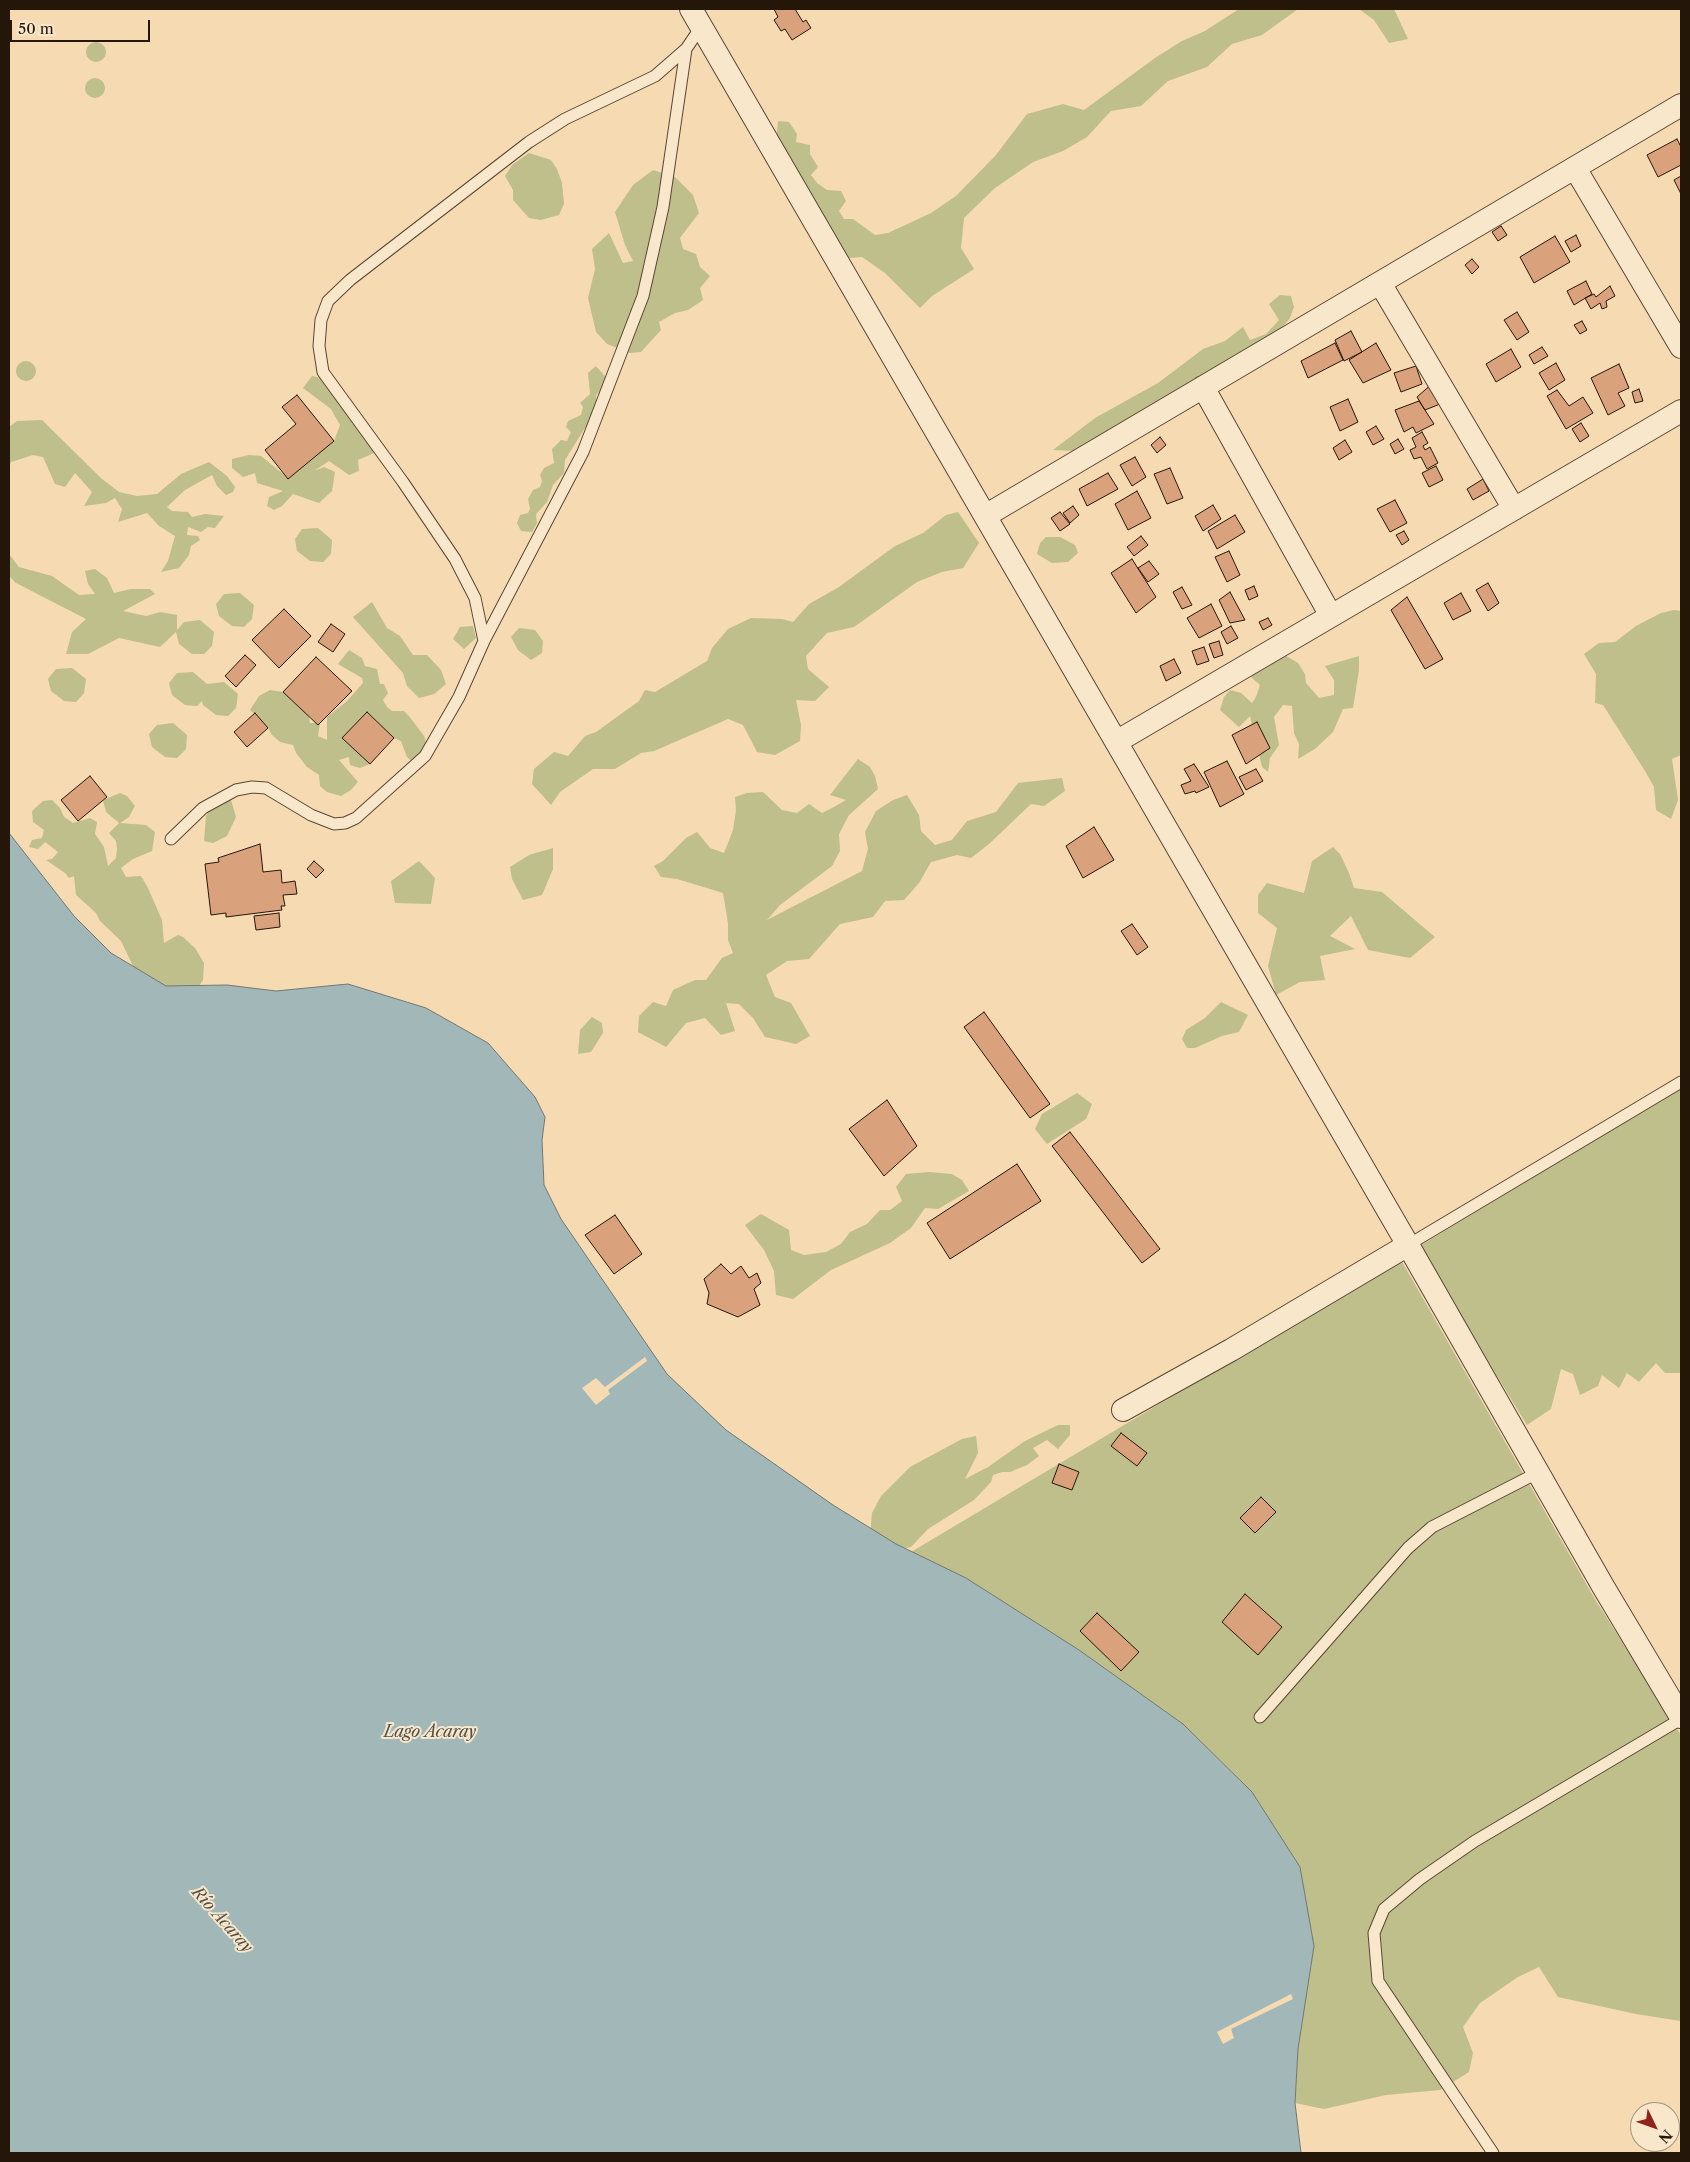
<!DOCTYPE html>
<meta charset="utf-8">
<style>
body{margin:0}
#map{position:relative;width:1690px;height:2162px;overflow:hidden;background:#f6dab1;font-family:"Libre Caslon Text",serif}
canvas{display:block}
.frame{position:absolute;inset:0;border:10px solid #25160a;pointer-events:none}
.north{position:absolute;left:1630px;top:2102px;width:50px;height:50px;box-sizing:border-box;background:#f9e7cc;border:1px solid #a4937e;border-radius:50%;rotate:132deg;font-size:14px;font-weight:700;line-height:20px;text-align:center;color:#25160a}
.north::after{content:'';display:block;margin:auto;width:18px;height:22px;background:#8f2418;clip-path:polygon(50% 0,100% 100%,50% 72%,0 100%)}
.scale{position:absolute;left:10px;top:20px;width:140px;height:22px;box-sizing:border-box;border:2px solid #25160a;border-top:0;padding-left:6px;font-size:15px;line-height:18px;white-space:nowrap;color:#25160a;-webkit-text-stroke:4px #f9e7cc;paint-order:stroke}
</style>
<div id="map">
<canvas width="1690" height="2162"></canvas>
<div class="frame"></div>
<div class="north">N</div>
<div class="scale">50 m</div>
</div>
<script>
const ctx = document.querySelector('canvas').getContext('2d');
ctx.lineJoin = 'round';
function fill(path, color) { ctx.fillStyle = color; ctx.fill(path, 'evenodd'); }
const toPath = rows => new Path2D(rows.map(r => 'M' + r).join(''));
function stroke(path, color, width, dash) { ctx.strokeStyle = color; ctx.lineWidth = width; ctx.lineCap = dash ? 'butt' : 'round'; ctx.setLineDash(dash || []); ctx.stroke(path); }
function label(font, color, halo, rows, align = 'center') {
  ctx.font = font + ' "Libre Caslon Text",serif'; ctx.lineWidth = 4; ctx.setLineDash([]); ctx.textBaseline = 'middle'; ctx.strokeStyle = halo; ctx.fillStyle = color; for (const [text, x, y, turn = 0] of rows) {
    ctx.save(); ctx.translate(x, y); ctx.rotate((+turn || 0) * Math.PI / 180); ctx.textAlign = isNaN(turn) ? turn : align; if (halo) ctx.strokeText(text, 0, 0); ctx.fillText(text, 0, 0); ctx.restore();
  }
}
const green = toPath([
 [1239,9,1298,9,1262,35,1232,44,1207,67,1168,81,1141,106,1111,111,1087,137,1063,151,1033,162,995,188,964,218,961,248,974,269,932,296,920,308,885,273,862,257,849,258,833,243,799,183,790,156,776,141,778,121,789,122,797,134,796,142,810,145,810,154,818,167,811,175,817,183,827,190,841,191,846,201,839,211,844,219,853,219,875,235,888,233,931,213,956,196,996,155,1027,114,1063,104,1084,110,1155,58,1182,41,1205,31],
 [1359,9,1394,9,1408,39,1389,43,1374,20],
 '86 52a10 10 0 1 1 20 0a10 10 0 1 1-20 0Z',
 '85 88a10 10 0 1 1 20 0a10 10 0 1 1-20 0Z',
 [529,153,551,160,557,169,562,183,564,204,559,215,541,220,529,218,513,200,513,190,505,176,512,165],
 [653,170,675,177,693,195,699,213,680,238,683,249,696,254,700,267,710,276,700,288,703,300,688,310,675,313,659,322,661,330,641,352,630,353,607,344,596,332,588,298,595,269,592,249,609,233,623,263,633,261,625,245,615,212,633,185],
 [1280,295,1291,296,1294,307,1290,318,1281,329,1263,342,1248,347,1227,360,1213,373,1075,451,1053,450,1095,418,1158,383,1203,349,1225,341,1243,327,1250,340,1266,334,1279,320,1269,304],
 '16 371a10 10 0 1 1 20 0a10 10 0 1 1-20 0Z',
 [596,366,609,381,596,395,596,410,565,460,564,473,553,485,547,502,536,514,537,523,532,532,521,531,517,523,520,515,528,513,530,509,528,499,533,490,540,487,542,481,540,475,544,468,554,463,552,449,561,440,567,441,571,432,566,427,568,421,581,415,583,407,580,403,590,394,588,373],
 [312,376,322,378,377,442,374,453,358,460,359,471,349,475,329,461,314,471,324,467,335,472,332,491,319,503,293,494,282,506,274,510,267,506,269,497,283,491,257,483,255,473,243,477,232,468,232,459,249,455,261,456,288,478,334,441,340,425,331,409,303,388],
 [42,420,102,479,119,492,137,496,157,494,181,474,209,462,227,476,235,487,233,492,226,495,217,486,212,475,185,490,167,507,172,511,188,512,192,517,205,514,224,516,215,528,208,527,201,532,188,527,187,535,198,536,200,540,191,546,189,555,179,568,161,572,168,561,175,536,159,526,147,513,118,522,122,509,115,498,106,503,84,506,92,492,75,473,65,487,55,484,43,457,33,455,11,462,9,468,9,427,17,421],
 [958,512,979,543,963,568,942,572,917,582,854,627,827,633,806,656,808,669,829,687,815,701,796,700,801,725,800,741,775,755,757,752,743,725,728,719,654,751,641,753,615,769,593,769,560,792,551,805,532,784,534,769,554,752,568,756,585,736,596,732,639,701,645,690,655,692,707,661,712,648,728,629,751,618,782,619,793,622,809,604,839,587,895,546,923,533,946,515],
 [318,528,332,540,331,554,323,562,310,561,297,551,295,539,302,529],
 [1046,537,1060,537,1075,545,1078,553,1068,562,1052,563,1037,554,1040,543],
 [9,554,19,567,52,576,79,595,95,594,88,584,85,571,95,569,107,578,114,593,131,589,150,589,155,594,123,611,146,616,160,612,177,615,177,630,184,622,200,620,214,632,212,646,204,654,192,654,179,644,176,632,160,647,119,638,88,654,66,654,72,632,86,619,16,583,9,576],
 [240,593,254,605,252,619,244,627,232,626,219,616,216,604,224,594],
 [372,602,387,628,400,636,413,655,427,655,441,670,446,684,434,694,419,698,407,686,403,673,353,617],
 [1674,610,1681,611,1681,755,1672,759,1678,800,1671,819,1656,810,1654,787,1645,771,1603,705,1595,703,1596,674,1584,654,1599,643,1615,642,1636,626,1661,613],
 [473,626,476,638,464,649,453,639,460,627],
 [519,628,535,630,543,641,542,653,531,660,518,650,511,637],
 [349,650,362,658,365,666,377,669,380,684,384,684,388,693,383,700,387,707,392,711,404,711,409,716,424,736,428,749,415,764,407,757,401,741,394,738,370,764,360,768,350,765,349,757,339,760,358,782,351,790,341,796,327,792,320,786,319,775,307,767,296,753,293,745,280,742,272,735,268,728,250,710,259,696,270,690,283,692,309,717,310,723,320,723,318,736,327,740,327,717,347,701,363,683,362,678,338,664],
 [1283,654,1298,663,1305,674,1306,683,1319,698,1334,695,1334,680,1325,666,1359,656,1359,670,1353,708,1343,709,1333,732,1315,749,1298,759,1299,744,1294,733,1292,706,1283,705,1274,717,1279,745,1270,758,1268,772,1262,767,1250,716,1239,727,1220,710,1224,697,1230,690,1241,693,1252,703,1256,697,1260,685,1251,677,1250,669],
 [72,668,86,679,84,693,76,702,64,701,51,691,48,679,56,669],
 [193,672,207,684,224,682,238,694,236,708,228,716,216,715,203,705,202,701,197,706,185,705,172,695,169,683,177,673],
 [173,723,187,735,186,749,177,758,165,757,152,747,149,734,157,725],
 [858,759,870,767,875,776,878,789,849,815,839,834,840,851,832,866,780,905,767,920,862,871,868,849,865,832,876,811,893,800,907,795,919,815,921,831,935,845,952,840,967,821,996,812,1018,783,1062,778,1065,791,1044,806,1031,804,989,844,971,858,957,855,931,862,919,883,904,900,885,901,873,917,840,924,809,959,787,961,766,975,775,997,791,1003,810,1036,796,1044,765,1037,753,1018,739,1004,726,1003,735,1031,721,1035,705,1018,686,1023,666,1047,638,1032,639,1016,653,1002,666,1006,673,990,695,980,706,980,722,958,733,953,728,940,728,923,723,893,677,879,661,877,654,866,663,861,686,838,697,832,710,848,724,853,733,830,736,810,735,797,747,793,763,792,782,810,797,813,809,804,822,813,834,807,846,800,830,795],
 [120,793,127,796,135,806,129,817,120,823,146,825,155,832,152,851,133,859,121,868,126,877,141,876,148,888,162,920,164,943,178,935,183,937,195,948,204,963,203,980,192,996,146,984,133,966,121,941,100,921,96,913,76,895,74,876,69,878,65,873,46,860,52,859,58,852,45,842,38,849,29,847,32,840,42,838,44,830,33,822,32,811,43,801,52,800,60,808,64,817,73,823,90,818,97,822,95,834,104,847,108,866,116,858,117,849,116,841,109,833,119,823,106,812,103,800],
 [231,800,236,817,227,836,213,843,204,841,206,816,214,801],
 [1333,847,1340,854,1349,873,1354,888,1382,892,1435,937,1410,958,1368,950,1351,916,1330,936,1355,949,1320,956,1325,980,1300,982,1276,995,1268,966,1277,928,1258,913,1258,895,1267,883,1304,893,1312,861],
 [553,848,553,869,542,895,523,900,512,879,510,867,529,855],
 [419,861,435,878,431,904,395,903,391,881],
 [1221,1002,1248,1015,1239,1032,1222,1036,1195,1048,1187,1048,1182,1039,1186,1030,1205,1018],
 [592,1017,602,1023,603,1033,591,1052,578,1054,580,1030],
 [1681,1088,1681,1373,1665,1373,1656,1363,1639,1382,1627,1373,1619,1388,1602,1375,1598,1386,1580,1395,1573,1374,1561,1369,1551,1409,1527,1425,1418,1247],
 [1077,1093,1092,1104,1086,1119,1047,1144,1035,1129,1042,1114],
 [929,1172,952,1174,962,1180,969,1191,938,1209,925,1208,911,1228,890,1243,831,1270,793,1299,776,1295,774,1271,764,1250,745,1225,761,1214,789,1230,791,1250,804,1255,826,1252,841,1244,850,1232,867,1224,880,1210,890,1210,902,1201,896,1187,906,1174],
 [1401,1260,1596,1601,1681,1735,1681,2021,1636,2014,1558,1997,1539,1967,1518,1977,1480,2003,1463,2027,1473,2053,1469,2072,1440,2090,1386,2095,1324,2109,1295,2103,1298,2049,1314,1946,1300,1867,1252,1792,1183,1724,1079,1650,966,1578,911,1552],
 [1058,1425,1070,1425,1070,1435,1058,1449,1047,1440,1033,1448,1039,1456,1027,1465,1010,1472,1002,1472,993,1475,991,1482,974,1500,928,1529,911,1547,893,1550,870,1535,872,1513,881,1496,910,1467,962,1439,976,1436,978,1453,965,1479,988,1467,1025,1441]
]);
const water = toPath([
 [9,833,74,916,111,953,166,986,227,985,276,991,348,984,426,1008,488,1043,535,1097,545,1117,542,1140,544,1185,561,1219,667,1374,726,1430,833,1505,896,1544,966,1578,1079,1650,1183,1724,1252,1792,1300,1867,1314,1946,1298,2049,1295,2103,1301,2153,9,2153,9,833]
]);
const pier = toPath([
 [645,1357,647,1361,608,1390,610,1394,596,1405,582,1388,596,1378,605,1387],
 [1291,1994,1293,1999,1231,2029,1234,2038,1223,2044,1217,2032]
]);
const building = toPath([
 [774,9,795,9,803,22,806,20,811,28,792,40,785,29,781,31,774,20,778,17,774,9],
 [1677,139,1681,147,1681,165,1658,177,1647,155,1677,139],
 [1681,176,1681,194,1674,180,1681,176],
 [1501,226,1507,235,1498,241,1492,232,1501,226],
 [1576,235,1581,246,1571,252,1565,241,1576,235],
 [1555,236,1570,262,1534,283,1520,257,1555,236],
 [1472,259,1479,267,1472,274,1465,265,1472,259],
 [1586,281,1592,294,1574,305,1567,291,1586,281],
 [1610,286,1615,296,1606,301,1607,307,1602,309,1600,303,1591,309,1585,298,1594,294,1596,297,1610,286],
 [1517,312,1529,332,1517,340,1504,320,1517,312],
 [1582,321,1587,330,1580,334,1574,325,1582,321],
 [1351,331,1362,352,1344,361,1335,340,1351,331],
 [1335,343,1343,360,1308,378,1301,361,1335,343],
 [1376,343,1391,370,1363,383,1349,360,1376,343],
 [1542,347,1548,356,1534,364,1529,355,1542,347],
 [1511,349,1521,367,1496,382,1486,364,1511,349],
 [1556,363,1565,380,1549,390,1539,373,1556,363],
 [1619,364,1629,388,1618,393,1625,406,1608,415,1591,378,1619,364],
 [1416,366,1422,384,1401,392,1394,373,1416,366],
 [1434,382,1445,402,1425,410,1417,397,1434,382],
 [1639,389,1643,401,1635,403,1632,392,1639,389],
 [1557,390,1569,406,1583,397,1593,413,1566,429,1547,396,1557,390],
 [297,395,334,441,288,479,265,450,296,424,282,407,297,395],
 [1348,399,1358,422,1340,431,1330,407,1348,399],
 [1419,401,1434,424,1416,433,1413,427,1404,432,1395,410,1419,401],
 [1581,423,1589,436,1580,442,1572,429,1581,423],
 [1376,426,1384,439,1373,445,1366,432,1376,426],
 [1422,432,1428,443,1423,446,1425,450,1430,447,1438,463,1427,469,1421,457,1414,459,1410,450,1416,447,1412,438,1422,432],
 [1160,437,1166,445,1157,453,1151,445,1160,437],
 [1398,439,1404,449,1395,454,1390,444,1398,439],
 [1345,440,1352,452,1339,460,1333,448,1345,440],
 [1135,457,1146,477,1132,486,1120,465,1135,457],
 [1436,466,1443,480,1429,487,1422,473,1436,466],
 [1170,468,1183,498,1167,504,1154,474,1170,468],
 [1108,473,1118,489,1087,506,1079,489,1108,473],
 [1483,479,1489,491,1473,500,1467,489,1483,479],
 [1137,491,1151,518,1128,530,1115,504,1137,491],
 [1395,500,1407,523,1390,532,1377,509,1395,500],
 [1213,505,1221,519,1203,531,1195,516,1213,505],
 [1073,506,1079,515,1070,523,1063,513,1073,506],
 [1060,512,1070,524,1060,531,1051,518,1060,512],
 [1235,515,1245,532,1217,549,1208,531,1235,515],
 [1404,531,1409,540,1402,545,1396,535,1404,531],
 [1141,536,1148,545,1134,556,1127,547,1141,536],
 [1229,551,1240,575,1227,582,1215,557,1229,551],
 [1132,559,1156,597,1136,613,1111,573,1132,559],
 [1149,561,1159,574,1148,582,1138,568,1149,561],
 [1488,583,1499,603,1488,611,1476,590,1488,583],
 [1254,586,1258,596,1249,600,1245,590,1254,586],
 [1182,587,1192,605,1182,609,1173,592,1182,587],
 [1230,592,1245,620,1230,623,1219,600,1230,592],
 [1461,593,1471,611,1453,620,1444,603,1461,593],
 [1407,597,1443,659,1425,669,1391,610,1407,597],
 [1211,604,1222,626,1199,638,1187,618,1211,604],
 [284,609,311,636,279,668,252,640,284,609],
 [1268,618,1272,625,1263,630,1259,622,1268,618],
 [331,624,345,634,333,652,318,642,331,624],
 [1231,626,1238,638,1227,644,1221,632,1231,626],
 [1219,641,1223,655,1214,658,1209,644,1219,641],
 [1204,647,1209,661,1197,665,1192,651,1204,647],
 [245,655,256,665,236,687,225,676,245,655],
 [316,657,352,691,318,725,283,692,316,657],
 [1174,659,1181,673,1166,681,1160,666,1174,659],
 [367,712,394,738,370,764,342,738,367,712],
 [255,713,268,728,247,747,234,732,255,713],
 [1257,722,1270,748,1246,764,1232,735,1257,722],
 [1227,761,1244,794,1220,807,1204,772,1227,761],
 [1194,764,1209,787,1196,793,1195,791,1185,794,1181,785,1191,781,1184,769,1194,764],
 [1256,769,1263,781,1246,790,1239,777,1256,769],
 [90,776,107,797,78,821,61,800,90,776],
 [1094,827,1114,860,1083,878,1066,846,1094,827],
 [260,844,263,872,281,870,282,883,295,881,297,894,283,895,285,906,281,906,282,910,226,917,226,913,211,915,205,864,219,862,218,858,260,844],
 [314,861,324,870,316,878,307,869,314,861],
 [279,913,280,927,256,930,254,916,279,913],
 [1132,924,1148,947,1137,955,1121,931,1132,924],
 [984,1012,1050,1104,1030,1118,964,1027,984,1012],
 [887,1100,917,1146,884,1176,849,1129,887,1100],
 [1070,1132,1160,1249,1142,1263,1052,1146,1070,1132],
 [1017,1164,1041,1201,950,1259,927,1223,1017,1164],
 [615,1215,642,1254,614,1274,585,1235,615,1215],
 [721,1264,731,1274,741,1266,749,1278,757,1273,761,1283,754,1289,760,1305,738,1317,707,1304,709,1293,704,1279,721,1264],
 [1121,1433,1147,1453,1137,1466,1111,1446,1121,1433],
 [1059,1464,1079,1472,1072,1490,1052,1483,1059,1464],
 [1261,1497,1276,1512,1255,1533,1240,1518,1261,1497],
 [1245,1594,1282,1627,1258,1655,1222,1622,1245,1594],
 [1097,1613,1139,1652,1121,1671,1080,1631,1097,1613]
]);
const service = toPath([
 [484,641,475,598,455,559,403,482,323,372,319,346,321,320,328,301,350,280,529,142,565,119,655,76,686,49,701,27],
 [171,839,203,808,236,790,252,787,266,788,311,815,334,824,345,823,356,818,425,756,459,697,484,641,583,452,643,296,663,207,686,49],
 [1408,1245,1681,1082],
 [1260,1717,1408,1548,1432,1527,1539,1472],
 [1493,2153,1378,1981,1374,1933,1384,1909,1420,1879,1475,1841,1681,1719]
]);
const minor = toPath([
 [691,9,1408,1245,1604,1588,1681,1717],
 [1575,168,1681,347],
 [1380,283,1514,509],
 [1203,387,1331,616],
 [985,516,1681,105],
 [1116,742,1681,411],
 [1123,1410,1231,1350,1408,1245]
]);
const waterNames = [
 ["Lago Acaray",430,1732],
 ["Río Acaray",222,1920,48]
];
fill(green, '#bebf8a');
fill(water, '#a2b8b8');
stroke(water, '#707772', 1);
fill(pier, '#f6dab1');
fill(building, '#d9a17c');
stroke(building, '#25160a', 1);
stroke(service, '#594734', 13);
stroke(minor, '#594734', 24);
stroke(service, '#f9e7cc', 11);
stroke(minor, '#f9e7cc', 22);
label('italic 16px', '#514f47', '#f9e7cc', waterNames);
</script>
